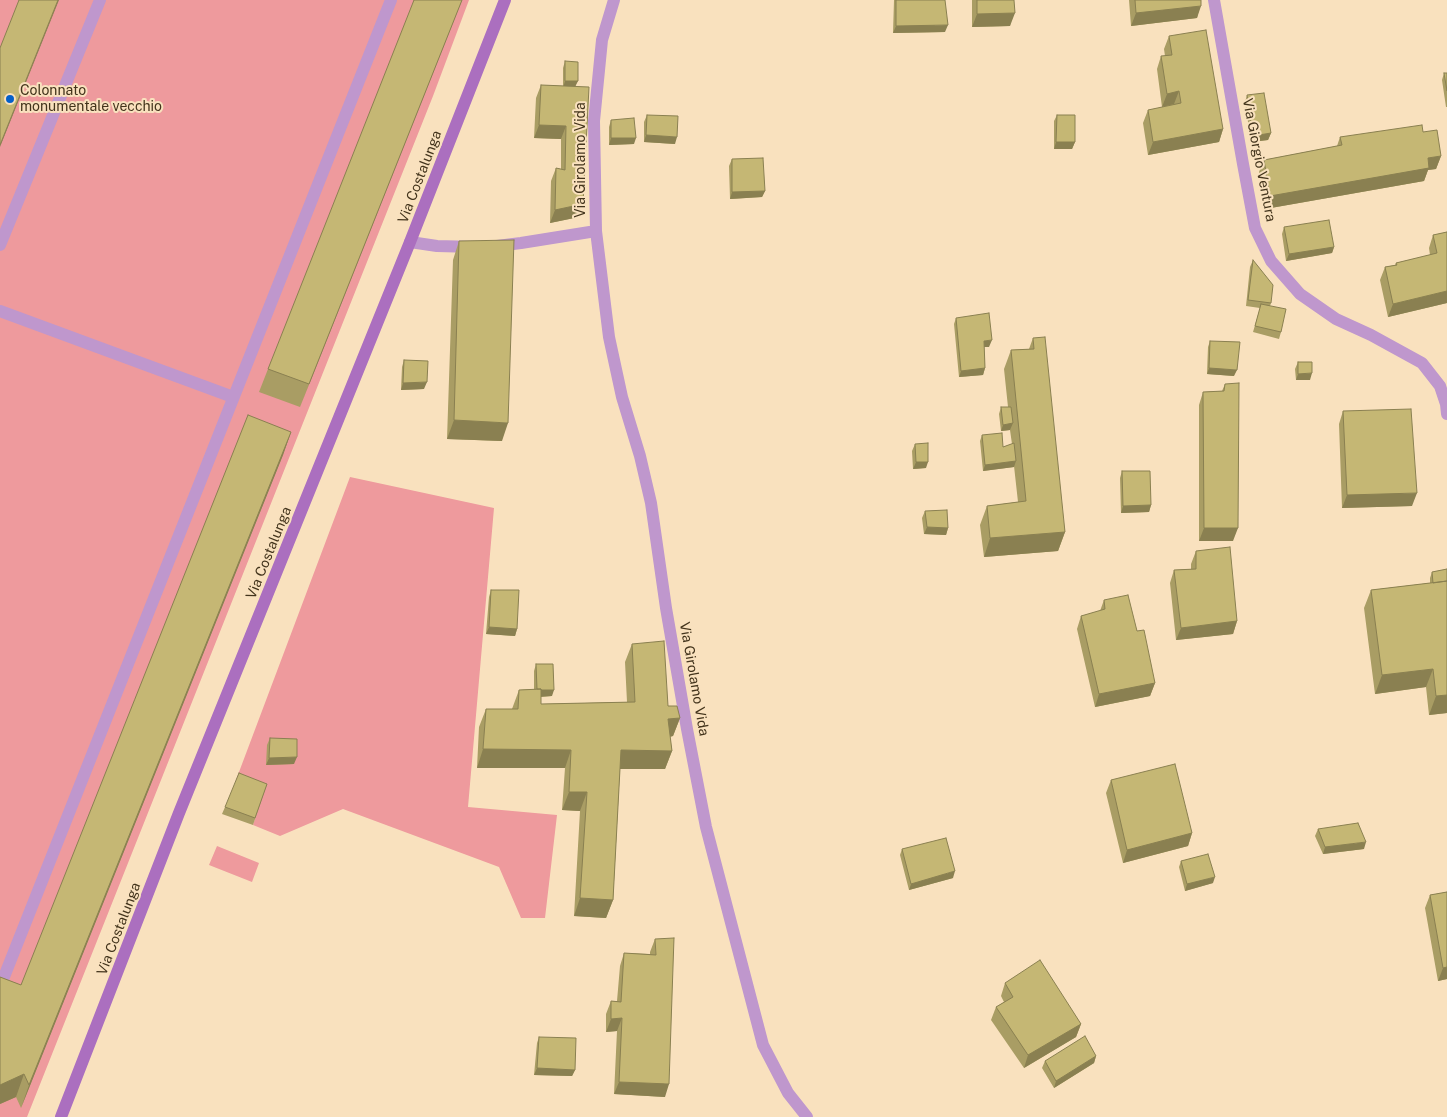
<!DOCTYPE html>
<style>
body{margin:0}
canvas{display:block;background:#f9e1be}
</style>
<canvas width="1447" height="1117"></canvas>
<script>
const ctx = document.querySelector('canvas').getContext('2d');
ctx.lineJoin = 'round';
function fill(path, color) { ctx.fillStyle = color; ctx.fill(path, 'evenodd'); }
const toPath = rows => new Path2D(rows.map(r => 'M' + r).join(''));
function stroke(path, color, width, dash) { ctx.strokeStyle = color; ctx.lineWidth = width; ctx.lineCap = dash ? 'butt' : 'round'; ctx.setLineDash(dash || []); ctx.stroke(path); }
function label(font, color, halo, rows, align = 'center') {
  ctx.font = font + ' "Public Sans",sans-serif'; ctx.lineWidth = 4; ctx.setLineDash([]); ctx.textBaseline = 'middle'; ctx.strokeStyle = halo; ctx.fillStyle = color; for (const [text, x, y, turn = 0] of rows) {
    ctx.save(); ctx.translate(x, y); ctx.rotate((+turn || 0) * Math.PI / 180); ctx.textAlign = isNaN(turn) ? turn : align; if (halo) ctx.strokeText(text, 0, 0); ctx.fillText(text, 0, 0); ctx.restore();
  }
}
const green = toPath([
 [0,0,469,0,433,96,27,1117,0,1117],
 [350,477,494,508,468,807,557,815,545,918,521,918,499,867,343,809,280,836,253,825,264,791,236,780],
 [217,846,259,863,252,882,209,865]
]);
const lane = toPath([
 [0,245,100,0],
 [0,311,233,397],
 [0,987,391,0]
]);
const street = toPath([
 [614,0,602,40,594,121,596,231,609,337,622,397,640,456,651,503,666,608,687,729,706,827,763,1045,788,1093,807,1117],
 [1214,0,1243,164,1255,228,1271,261,1300,294,1336,319,1371,335,1422,363,1440,386,1446,404,1447,414],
 [410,242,437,246,475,247],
 [497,246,521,243,596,231]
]);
const secondary = toPath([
 [61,1117,179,813,410,242,505,0]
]);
const wall = toPath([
 [462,0,300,407,259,392,268,369],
 [894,0,896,0,945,32,893,33],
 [972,0,1014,0,1010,26,972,27],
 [1129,0,1201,0,1197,18,1131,26],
 [1169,36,1223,129,1219,142,1148,155,1143,123,1148,110,1174,105,1162,107,1157,69,1161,56,1165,56,1164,49],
 [565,61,576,87,583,204,579,217,550,223,551,181,556,168,561,169,561,139,534,138,536,98,541,85,563,86,563,68],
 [1444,73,1447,73,1447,107,1446,107,1442,80],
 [1247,95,1271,133,1268,140,1251,142,1245,102],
 [647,115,675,144,644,142,644,122],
 [1057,115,1075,142,1072,149,1054,149,1054,121],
 [611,120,634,144,609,145,609,127],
 [1423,132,1441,156,1436,169,1428,170,1424,181,1265,209,1259,172,1264,160,1337,146,1340,137],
 [732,159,765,191,762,197,730,199,729,166],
 [1284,227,1334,247,1332,253,1286,261,1282,234],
 [1447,232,1447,303,1388,317,1380,280,1385,267,1395,265,1396,263,1430,255,1429,248,1433,235],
 [459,241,502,441,447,439,453,260],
 [1253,260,1271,303,1270,306,1281,332,1279,339,1253,332,1260,308,1246,306,1250,267],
 [956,318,989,347,984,347,985,368,983,375,959,377,954,324],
 [1033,338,1065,532,1058,551,984,557,980,525,987,506,1018,502,1014,466,1014,467,983,471,980,441,982,435,1003,447,1012,444,1010,430,1001,431,999,414,1001,407,1008,407,1004,369,1011,350,1029,349],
 [1210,341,1234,376,1207,374,1208,347],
 [404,360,424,389,401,390,402,367],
 [1298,362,1310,380,1296,380,1295,369],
 [1225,384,1233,541,1199,541,1199,405,1203,392,1222,391],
 [1343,411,1412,506,1342,508,1339,424],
 [291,432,283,455,21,1108,16,1097,0,1104,0,977,21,985],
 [915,444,926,468,913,469,912,451],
 [1122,471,1151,505,1149,512,1121,513,1120,478],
 [925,511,948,528,946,535,924,534,922,518],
 [1196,551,1237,621,1233,634,1176,640,1170,583,1174,570,1191,569,1191,564],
 [1447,569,1447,713,1429,715,1426,687,1375,694,1364,608,1371,590,1430,583,1430,578,1432,572],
 [491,590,517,629,515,636,486,634,489,597],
 [1104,600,1137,631,1155,683,1150,696,1095,707,1077,629,1081,616,1100,611],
 [632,644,668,706,680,718,673,736,670,737,672,751,665,769,620,769,613,900,606,918,574,916,580,811,562,810,565,768,477,768,479,727,486,709,512,709,519,690,534,689,534,671,536,664,552,696,541,697,541,704,627,702,625,662],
 [270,738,294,764,266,765,267,745],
 [1111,780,1192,833,1188,846,1123,863,1106,793],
 [267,784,253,825,222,814,225,807],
 [1318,829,1364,849,1323,854,1315,836],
 [902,849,953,878,909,890,900,855],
 [1181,861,1213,883,1185,891,1179,867],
 [1447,892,1447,979,1438,981,1425,908,1430,895],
 [655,939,665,1097,614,1094,617,1031,606,1032,606,1014,611,1001,617,1001,620,966,624,953,650,954,650,952],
 [1005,983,1081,1024,1076,1037,1024,1068,991,1020,996,1007,1004,1002,1001,996],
 [539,1037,575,1070,572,1076,534,1075,537,1043],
 [1096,1056,1094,1063,1054,1088,1042,1068,1045,1061]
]);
const shadedWall = toPath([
 [58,0,59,0,0,147,0,145],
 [462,0,300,407,309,384],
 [1201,6,1197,18,1131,26,1136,13],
 [1015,13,1010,26,972,27,977,14],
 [948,25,945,32,893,33,896,26],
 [565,81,578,81,575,87,563,88],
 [1179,91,1174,104,1162,107,1167,94],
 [539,125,566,126,561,139,534,138],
 [1223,129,1219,142,1148,155,1153,142],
 [1271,133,1268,140,1251,142,1253,136],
 [646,135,677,137,675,144,644,142],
 [611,138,636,138,634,144,609,145],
 [1056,142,1075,142,1072,149,1054,149],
 [1441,156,1436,169,1428,170,1424,181,1265,209,1270,196,1428,158],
 [765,191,762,197,730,199,732,192],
 [583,204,579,217,550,223,555,210],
 [1334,247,1332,253,1286,261,1289,254],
 [1447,291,1447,303,1388,317,1393,304],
 [992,340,989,347,981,347,984,341],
 [985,368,983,375,959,377,961,371],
 [1209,368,1237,370,1234,376,1207,374],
 [1312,373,1310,380,1296,380,1298,374],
 [427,382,424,389,401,390,403,383],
 [454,420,508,423,502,441,447,439],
 [1013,423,1010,430,1001,431,1003,425],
 [291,432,283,455,21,1108,29,1085],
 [1016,461,1014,467,983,471,985,465],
 [916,462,928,462,926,468,913,469],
 [1417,493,1412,506,1342,508,1347,495],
 [1151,505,1149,512,1121,513,1123,506],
 [927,527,948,528,946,535,924,534],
 [1204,528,1238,528,1233,541,1199,541],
 [1065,532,1058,551,984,557,990,538],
 [1237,621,1233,634,1176,640,1181,628],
 [489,627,517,629,515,636,486,634],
 [1433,669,1426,687,1375,694,1382,675],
 [1155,683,1150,696,1095,707,1099,694],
 [537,690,554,690,552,696,535,697],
 [1447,695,1447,713,1429,715,1436,696],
 [680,718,673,736,661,738,668,719],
 [483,749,571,750,565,768,477,768],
 [621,750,672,751,665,769,615,769],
 [297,757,294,764,266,765,269,758],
 [569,792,587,792,580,811,562,810],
 [1192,833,1188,846,1123,863,1127,850],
 [1366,842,1364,849,1323,854,1325,847],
 [955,871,953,878,909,890,911,884],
 [1215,877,1213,883,1185,891,1187,884],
 [580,898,613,900,606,918,574,916],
 [1447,967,1447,979,1438,981,1443,968],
 [622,1018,617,1031,606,1032,611,1019],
 [1081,1024,1076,1037,1024,1068,1028,1055],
 [1096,1056,1094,1063,1054,1088,1056,1081],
 [537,1068,575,1070,572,1076,534,1075],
 [24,1074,16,1097,0,1104,0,1085],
 [619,1082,669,1084,665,1097,614,1094]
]);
const building = toPath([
 [19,0,58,0,0,145,0,48,19,0],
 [414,0,462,0,309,384,268,369,414,0],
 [896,0,945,0,948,25,896,26,896,0],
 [977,0,1014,0,1015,13,977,14,977,0],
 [1135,0,1201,0,1201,6,1136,13,1135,0],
 [1206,30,1223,129,1153,142,1148,110,1181,103,1179,91,1167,94,1161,56,1172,55,1169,36,1206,30],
 [565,61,578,62,578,81,565,81,565,61],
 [1444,73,1447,73,1447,91,1444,73],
 [541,85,589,87,583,204,555,210,556,168,565,170,566,126,539,125,541,85],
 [1264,93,1271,133,1253,136,1247,95,1264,93],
 [647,115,678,116,677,137,646,135,647,115],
 [1057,115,1075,115,1075,142,1056,142,1057,115],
 [634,118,636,138,611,138,611,120,634,118],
 [1422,125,1423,132,1437,130,1441,156,1428,158,1429,168,1270,196,1264,160,1342,145,1340,137,1422,125],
 [763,158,765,191,732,192,732,159,763,158],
 [1329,220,1334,247,1289,254,1284,227,1329,220],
 [1447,232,1447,291,1393,304,1385,267,1397,265,1396,263,1437,253,1433,235,1447,232],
 [514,240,508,423,454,420,459,241,514,240],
 [1253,260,1273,285,1271,303,1248,300,1253,260],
 [1261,304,1286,309,1281,332,1255,326,1261,304],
 [989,313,992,340,984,341,985,368,961,371,956,318,989,313],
 [1045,337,1065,532,990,538,987,506,1026,501,1011,350,1034,349,1033,338,1045,337],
 [1210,341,1240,342,1237,370,1209,368,1210,341],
 [404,360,428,361,427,382,403,383,404,360],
 [1298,362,1312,362,1312,373,1298,374,1298,362],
 [1239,383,1238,528,1204,528,1203,392,1224,391,1225,384,1239,383],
 [1001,407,1011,407,1013,423,1003,425,1001,407],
 [1411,409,1417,493,1347,495,1343,411,1411,409],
 [248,415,291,432,29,1085,24,1074,0,1085,0,977,21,985,248,415],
 [1002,433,1003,447,1014,443,1016,461,985,465,982,435,1002,433],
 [928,443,928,462,916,462,915,444,928,443],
 [1122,471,1150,471,1151,505,1123,506,1122,471],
 [947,510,948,528,927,527,925,511,947,510],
 [1230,547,1237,621,1181,628,1174,570,1196,569,1196,551,1230,547],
 [1447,569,1447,581,1433,583,1432,572,1447,569],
 [1447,581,1447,695,1436,696,1433,669,1382,675,1371,590,1447,581],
 [491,590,519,590,517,629,489,627,491,590],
 [1128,595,1137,631,1144,630,1155,683,1099,694,1081,616,1105,609,1104,600,1128,595],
 [664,641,668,706,677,706,680,718,668,719,672,751,621,750,613,900,580,898,587,792,569,792,571,750,483,749,486,709,518,709,519,690,541,689,541,704,635,702,632,644,664,641],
 [536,664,553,664,554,690,541,690,541,689,537,689,536,664],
 [270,738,297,739,297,757,269,758,270,738],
 [1175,764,1192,833,1127,850,1111,780,1175,764],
 [239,773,267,784,255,818,225,807,239,773],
 [1358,823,1366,842,1325,847,1318,829,1358,823],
 [946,838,955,871,911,884,902,849,946,838],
 [1208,854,1215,877,1187,884,1181,861,1208,854],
 [1447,892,1447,967,1443,968,1430,895,1447,892],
 [674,938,669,1084,619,1082,622,1018,611,1019,611,1001,621,1002,624,953,656,955,655,939,674,938],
 [1040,960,1081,1024,1028,1055,996,1007,1013,997,1005,983,1040,960],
 [1085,1036,1096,1056,1056,1081,1045,1061,1085,1036],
 [539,1037,576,1038,575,1070,537,1068,539,1037]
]);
const markers = [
 [10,99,5,"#0560c9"]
];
const poiNames = [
 ["Colonnato",20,91],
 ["monumentale vecchio",20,107]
];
const streetNames = [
 ["Via Girolamo Vida",581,160,-90],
 ["Via Giorgio Ventura",1259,160,79],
 ["Via Costalunga",420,177,-69],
 ["Via Costalunga",269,553,-68],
 ["Via Girolamo Vida",694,679,80],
 ["Via Costalunga",119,929,-69]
];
fill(green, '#ee9a9d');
stroke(lane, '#bf97cd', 12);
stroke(street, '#bf97cd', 12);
stroke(secondary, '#ab6fbf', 12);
fill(wall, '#a99d64');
fill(shadedWall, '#8a8051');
fill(building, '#c5b774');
stroke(building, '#8a8051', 1);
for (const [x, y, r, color] of markers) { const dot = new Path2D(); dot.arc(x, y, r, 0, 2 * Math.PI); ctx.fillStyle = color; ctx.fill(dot); stroke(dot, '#f9e1be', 2); }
label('14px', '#43341c', '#f9e1be', poiNames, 'left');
label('14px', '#43341c', '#f9e1be', streetNames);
</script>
